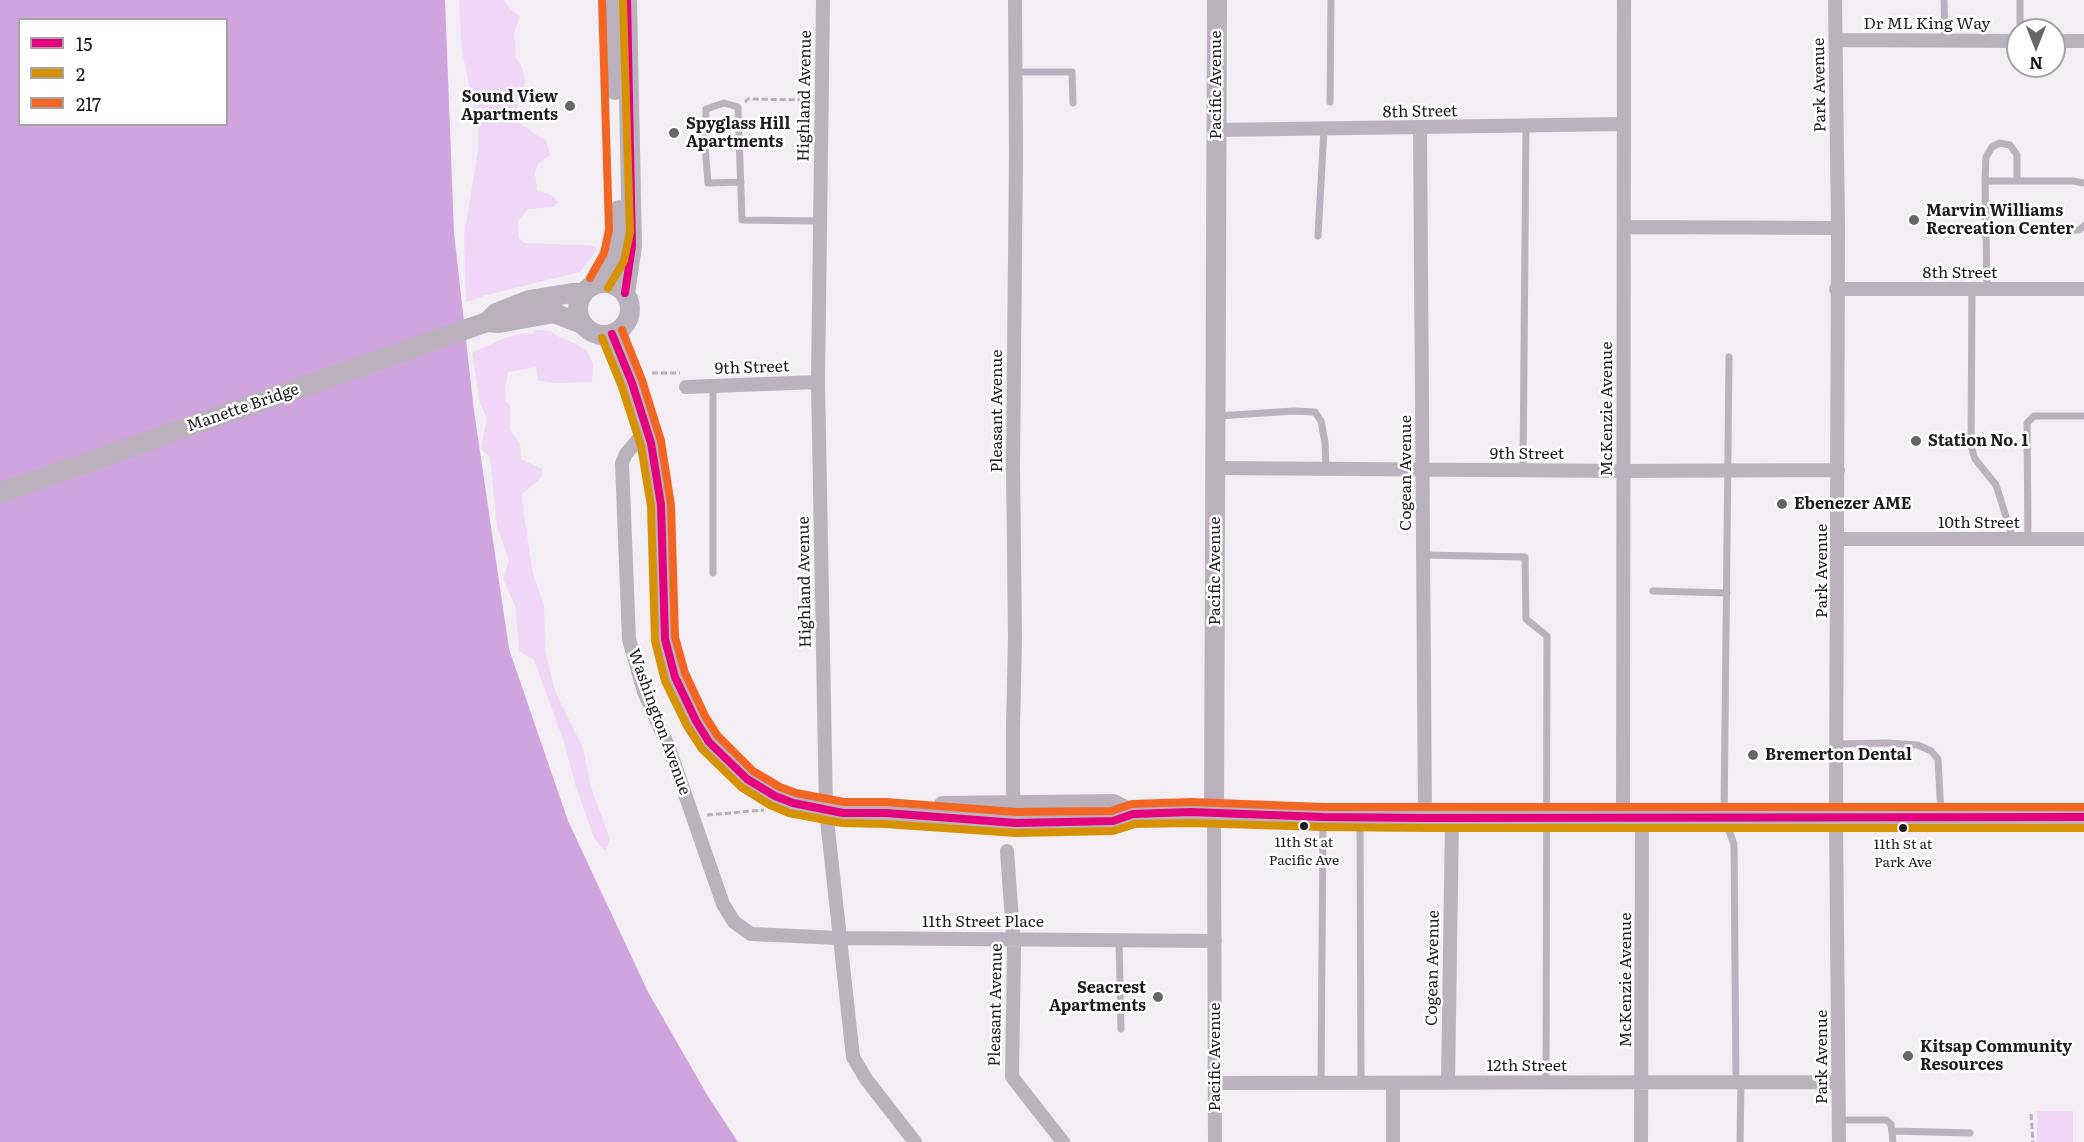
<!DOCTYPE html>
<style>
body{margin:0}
#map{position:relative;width:2084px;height:1142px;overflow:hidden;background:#f2eef3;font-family:Literata,serif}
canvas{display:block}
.legend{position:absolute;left:18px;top:18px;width:210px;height:108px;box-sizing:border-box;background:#fff;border:2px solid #a5a4a5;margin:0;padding:8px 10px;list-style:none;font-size:18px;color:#1d1b1e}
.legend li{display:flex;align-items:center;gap:12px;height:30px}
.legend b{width:30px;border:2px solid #a5a4a5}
.north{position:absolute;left:2006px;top:18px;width:60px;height:60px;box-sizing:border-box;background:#fff;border:2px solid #a5a4a5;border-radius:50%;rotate:180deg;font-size:16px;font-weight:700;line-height:24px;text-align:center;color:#1d1b1e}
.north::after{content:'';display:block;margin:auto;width:21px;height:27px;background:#686569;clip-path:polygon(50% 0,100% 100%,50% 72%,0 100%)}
</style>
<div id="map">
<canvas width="2084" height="1142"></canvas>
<ul class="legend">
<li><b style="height:8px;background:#e5007d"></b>15</li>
<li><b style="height:8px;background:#d69104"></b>2</li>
<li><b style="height:8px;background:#f26522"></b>217</li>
</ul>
<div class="north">N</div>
</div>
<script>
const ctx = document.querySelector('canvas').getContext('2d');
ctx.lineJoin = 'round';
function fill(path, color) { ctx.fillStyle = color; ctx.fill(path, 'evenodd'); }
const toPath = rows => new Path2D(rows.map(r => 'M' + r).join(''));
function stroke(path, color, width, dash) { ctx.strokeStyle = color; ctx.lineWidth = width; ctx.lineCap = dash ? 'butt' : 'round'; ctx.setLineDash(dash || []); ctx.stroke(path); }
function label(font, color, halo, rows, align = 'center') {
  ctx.font = font + ' Literata,serif'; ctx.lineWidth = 5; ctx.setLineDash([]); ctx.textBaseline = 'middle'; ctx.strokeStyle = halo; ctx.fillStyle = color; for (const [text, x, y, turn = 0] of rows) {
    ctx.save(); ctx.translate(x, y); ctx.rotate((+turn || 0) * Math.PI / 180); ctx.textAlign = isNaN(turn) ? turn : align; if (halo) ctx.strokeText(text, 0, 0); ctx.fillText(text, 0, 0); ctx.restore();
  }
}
const green = toPath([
 [459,0,503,0,512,11,520,16,514,33,516,58,522,67,525,83,517,101,517,121,538,136,546,140,550,155,538,164,535,173,537,191,550,194,558,202,554,207,528,209,518,221,519,238,524,243,582,245,594,246,597,250,580,272,486,295,466,302,464,236,478,150,478,127,462,51],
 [535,330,551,331,555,335,576,344,587,351,593,364,592,382,554,383,538,380,536,367,508,372,505,388,506,402,510,405,510,430,520,444,521,459,542,469,541,478,522,494,523,509,533,574,544,605,545,650,555,691,583,748,591,787,610,840,605,851,594,838,576,787,564,742,534,660,519,651,516,608,503,579,509,560,497,527,490,457,481,449,487,418,480,403,472,353,502,339,524,333,533,334],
 [2037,1111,2073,1111,2073,1142,2037,1142]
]);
const water = toPath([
 [0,0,445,0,454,233,474,411,509,649,568,821,648,992,709,1098,738,1142,0,1142],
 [20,20,226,20,226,124,20,124]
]);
const path = toPath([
 [745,102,748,99,807,100],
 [652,373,680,373],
 [707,815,764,810],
 [2031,1114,2033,1142]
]);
const lane = toPath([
 [1944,0,1945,41],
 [2020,30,2020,0],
 [1015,72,1072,72,1073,103],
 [1330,102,1331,0],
 [1985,181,2017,181],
 [741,182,708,183,705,146,706,109,724,103,738,107,742,220,820,221],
 [1987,230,2079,230,2084,226],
 [1318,236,1324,129],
 [1972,289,1971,446,1975,459,1996,485,2013,539],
 [1987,289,1985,181,1986,157,1992,147,2000,143,2010,145,2017,155,2017,181,2073,181,2084,183],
 [1729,357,1724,818,1734,844,1736,1083],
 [713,386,713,573],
 [1218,416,1293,411,1315,412,1321,421,1325,442,1326,469],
 [1523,470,1526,126],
 [2028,539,2027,423,2034,416,2084,416],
 [1423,555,1525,557,1526,619,1547,636,1546,1083],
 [1653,591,1727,593],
 [1837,744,1888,743,1918,745,1931,751,1938,759,1941,815],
 [1360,820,1361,1083],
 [1119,940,1121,1029],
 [1321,1083,1323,819],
 [1838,1120,1886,1120,1891,1124,1893,1142],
 [1893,1131,1970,1133],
 [1740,1142,1741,1083]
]);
const street = toPath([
 [823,0,818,382,826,811,853,1057,866,1079,915,1142],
 [1015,0,1016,153,1013,466,1015,638,1013,728,1013,792,1016,814],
 [1835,0,1838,228,1836,817,1839,1142],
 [1836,40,2018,41],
 [2054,41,2084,41],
 [1420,128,1425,818],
 [1216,130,1624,124],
 [1624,227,1838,228],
 [1836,289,2084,289],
 [686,387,818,382],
 [647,429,626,454,622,463,629,639,644,692,669,748,723,904,734,922,751,934,839,938,1215,941],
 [1215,468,1623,471,1838,470],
 [1838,539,2084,539],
 [1214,812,1215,1142],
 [1623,818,1624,0],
 [1007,851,1014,948,1012,1077,1063,1142],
 [1215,1083,1838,1082],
 [1393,1083,1393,1142],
 [1448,1083,1452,818],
 [1641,1142,1642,818]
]);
const secondary = toPath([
 [612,0,615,90],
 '578 309a26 26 0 1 1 52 0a26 26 0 1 1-52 0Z',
 [599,283,614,257,616,247,620,231,619,210],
 [625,293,632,246,627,0],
 [487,322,496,313,529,300,572,293,582,293],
 [612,334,632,383,651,443,661,505,665,639,675,677,696,721,709,742,738,772,775,796,802,806,826,811,843,813,899,811],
 [0,493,487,322,499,323,554,313,582,324],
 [943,806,1113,804,1133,814],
 [1214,812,1217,0],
 [886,813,920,817,1016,823,1113,821,1133,814,1191,812,1323,817,1425,818,2084,817]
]);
const bus1 = toPath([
 [625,293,632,246,627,0],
 [612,334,632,383,651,443,661,505,665,639,675,677,696,721,709,742,747,779,775,796,793,803,843,813,886,813,1016,823,1113,821,1133,814,1191,812,1323,817,1425,818,2084,817]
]);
const bus2 = toPath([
 [608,288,624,261,630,232,623,0],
 [602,338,622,387,641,446,651,506,655,641,665,681,687,726,702,749,741,787,770,805,789,813,842,823,885,824,1016,833,1113,831,1135,824,1191,823,1323,827,1425,828,2084,828]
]);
const bus3 = toPath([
 [590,278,604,253,609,230,602,0],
 [622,330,642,380,661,441,671,505,675,637,685,673,705,716,717,735,753,771,780,787,796,793,844,802,886,802,1016,812,1111,811,1132,804,1191,802,1323,807,2084,807]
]);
const markers = [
 [570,106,6,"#686569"],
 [674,133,6,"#686569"],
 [1914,220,6,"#686569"],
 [1916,441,6,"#686569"],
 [1782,504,6,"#686569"],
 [1753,755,6,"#686569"],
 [1304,826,5,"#1d1b1e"],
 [1903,828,5,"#1d1b1e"],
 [1158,997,6,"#686569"],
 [1908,1056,6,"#686569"]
];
const busNames = [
 ["11th St at",1304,843],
 ["Pacific Ave",1304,861],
 ["11th St at",1903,845],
 ["Park Ave",1903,863]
];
const streetNames = [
 ["Dr ML King Way",1927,24],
 ["Pacific Avenue",1216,85,-90],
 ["Park Avenue",1820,85,-91],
 ["Highland Avenue",805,96,-89],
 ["8th Street",1420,112,-1],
 ["8th Street",1960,273],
 ["9th Street",752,368,-2],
 ["Manette Bridge",243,408,-19],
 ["McKenzie Avenue",1607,409,-90],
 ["Pleasant Avenue",997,411,-90],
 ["9th Street",1527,454],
 ["Cogean Avenue",1406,473,-90],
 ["10th Street",1979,523],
 ["Pacific Avenue",1215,571,-90],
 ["Park Avenue",1822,571,-90],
 ["Highland Avenue",805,582,-91],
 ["Washington Avenue",659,722,70],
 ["11th Street Place",983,922],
 ["Cogean Avenue",1433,968,-89],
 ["McKenzie Avenue",1626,980,-90],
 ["Pleasant Avenue",996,1005,-89],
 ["Pacific Avenue",1215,1057,-90],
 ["Park Avenue",1822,1057,-90],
 ["12th Street",1527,1066]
];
const poiNames = [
 ["Sound View",558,97,"right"],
 ["Apartments",558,115,"right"],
 ["Spyglass Hill",686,124],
 ["Apartments",686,142],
 ["Marvin Williams",1926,211],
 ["Recreation Center",1926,229],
 ["Station No. 1",1928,441],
 ["Ebenezer AME",1794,504],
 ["Bremerton Dental",1765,755],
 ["Seacrest",1146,988,"right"],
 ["Apartments",1146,1006,"right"],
 ["Kitsap Community",1920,1047],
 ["Resources",1920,1065]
];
fill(green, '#f0d6f7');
fill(water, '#d0a4de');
stroke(path, '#b7b2b9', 3, [6, 3]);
stroke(lane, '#bab2bd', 7);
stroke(street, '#bab2bd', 14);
stroke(secondary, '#bab1bc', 20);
stroke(bus1, '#e5007d', 8);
stroke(bus2, '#d69104', 8);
stroke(bus3, '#f26522', 8);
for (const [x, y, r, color] of markers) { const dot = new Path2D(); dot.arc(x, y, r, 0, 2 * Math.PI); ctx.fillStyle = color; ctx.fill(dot); stroke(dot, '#fff', 2); }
label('14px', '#1d1b1e', '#fff', busNames);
label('16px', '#1d1b1e', '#fff', streetNames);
label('bold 16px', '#1d1b1e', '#fff', poiNames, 'left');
</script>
